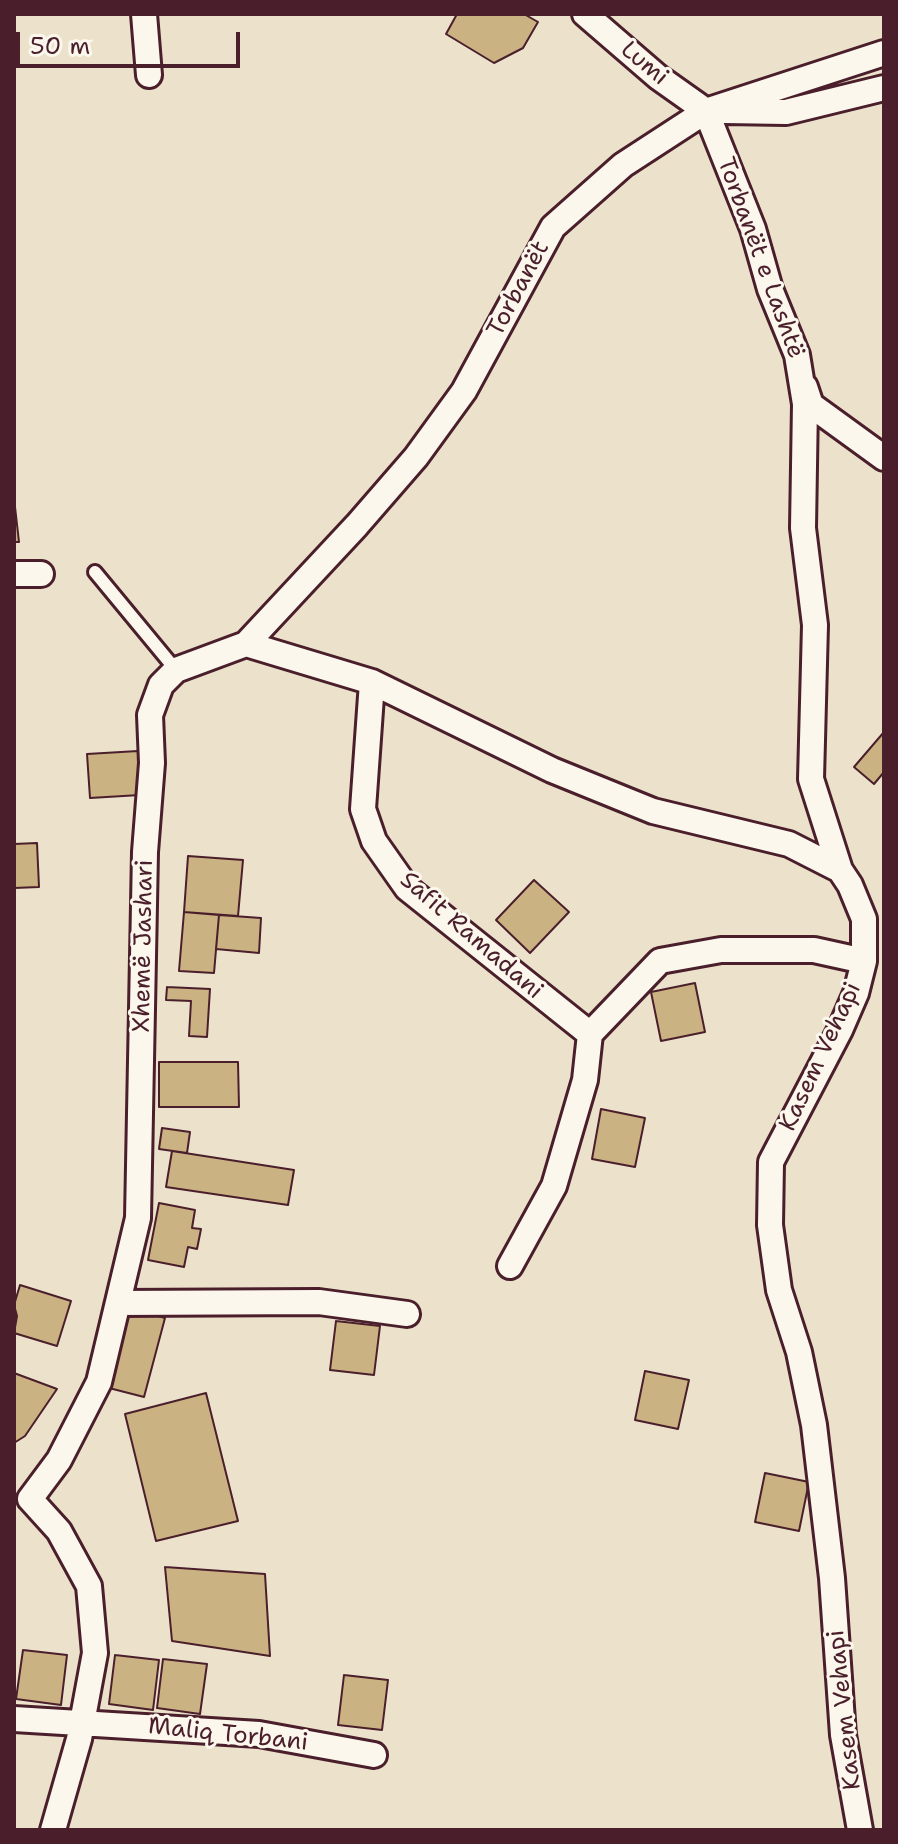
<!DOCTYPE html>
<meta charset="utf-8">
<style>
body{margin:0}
#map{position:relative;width:898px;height:1844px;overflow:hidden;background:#ece2cc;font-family:"Shantell Sans",sans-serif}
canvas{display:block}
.frame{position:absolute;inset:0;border:16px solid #4a1f2b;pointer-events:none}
.scale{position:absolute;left:16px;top:32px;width:224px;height:36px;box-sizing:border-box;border:4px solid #4a1f2b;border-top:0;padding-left:10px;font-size:24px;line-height:28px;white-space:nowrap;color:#4a1f2b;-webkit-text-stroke:6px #fbf7ec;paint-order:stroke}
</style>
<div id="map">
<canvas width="898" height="1844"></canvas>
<div class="frame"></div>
<div class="scale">50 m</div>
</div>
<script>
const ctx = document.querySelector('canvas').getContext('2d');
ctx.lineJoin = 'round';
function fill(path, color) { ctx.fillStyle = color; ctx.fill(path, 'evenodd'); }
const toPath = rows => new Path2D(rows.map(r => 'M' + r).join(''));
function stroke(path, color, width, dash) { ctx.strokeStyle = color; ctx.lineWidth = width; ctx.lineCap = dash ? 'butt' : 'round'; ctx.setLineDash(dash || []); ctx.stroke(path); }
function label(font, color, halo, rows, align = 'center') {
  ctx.font = font + ' "Shantell Sans",sans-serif'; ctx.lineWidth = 6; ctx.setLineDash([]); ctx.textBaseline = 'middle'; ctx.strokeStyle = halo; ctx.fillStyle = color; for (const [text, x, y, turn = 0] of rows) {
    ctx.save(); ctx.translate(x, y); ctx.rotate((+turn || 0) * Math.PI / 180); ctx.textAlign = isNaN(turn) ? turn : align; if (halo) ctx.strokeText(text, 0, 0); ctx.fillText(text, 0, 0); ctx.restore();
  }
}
const building = toPath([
 [457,14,524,14,538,22,523,48,494,63,446,34,457,14],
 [14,498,19,542,14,542,14,498],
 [884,732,884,772,874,784,854,767,884,732],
 [138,751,140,795,90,798,87,754,138,751],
 [37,843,39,887,14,888,14,844,37,843],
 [188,856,243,860,238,916,184,912,188,856],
 [534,880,569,912,530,953,496,920,534,880],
 [184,912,219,915,214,973,179,971,184,912],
 [219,915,261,918,259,953,216,949,219,915],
 [695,983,705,1032,661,1041,651,992,695,983],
 [167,987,210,989,207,1037,189,1036,191,1001,166,1000,167,987],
 [159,1062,238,1062,239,1107,159,1107,159,1062],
 [601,1109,645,1118,635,1167,592,1159,601,1109],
 [162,1128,190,1132,187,1153,159,1149,162,1128],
 [172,1151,294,1170,288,1205,166,1187,172,1151],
 [159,1203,195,1210,192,1228,201,1229,197,1249,188,1247,184,1267,148,1260,159,1203],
 [20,1285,71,1301,57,1346,14,1333,17,1316,14,1305,20,1285],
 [130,1308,165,1318,144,1397,109,1388,130,1308],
 [336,1321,380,1326,374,1375,330,1370,336,1321],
 [645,1371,689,1380,678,1429,635,1420,645,1371],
 [14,1373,57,1389,25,1436,14,1443,14,1373],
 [206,1393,238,1521,156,1541,125,1414,206,1393],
 [765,1473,809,1482,799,1531,755,1522,765,1473],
 [165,1567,265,1574,270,1656,172,1641,165,1567],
 [23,1650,67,1655,61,1705,16,1699,23,1650],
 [115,1655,159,1660,153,1710,109,1704,115,1655],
 [163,1659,207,1664,200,1714,157,1708,163,1659],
 [344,1675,388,1680,382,1730,338,1725,344,1675]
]);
const lane = toPath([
 [95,572,176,670]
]);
const street = toPath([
 [144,14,149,75],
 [585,14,658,77,706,111],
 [706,111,753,229,770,289,797,355,805,404,803,528,815,625,811,779,840,870],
 [725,111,786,112,884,88],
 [805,387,811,405,884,458],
 [14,574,41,574],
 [246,644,372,682,552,770,653,811,789,844,840,870,850,885,864,919,864,961,856,993,840,1030,771,1162,770,1225,779,1290,799,1352,814,1425,832,1578,843,1735,860,1830],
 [372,682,363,809,374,841,407,888,590,1034,660,961,721,950,814,950,864,961],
 [510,1266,554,1186,585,1080,590,1034],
 [118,1303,319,1302,407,1314],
 [30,1499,59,1460,99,1382,138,1218,145,852,152,763,150,715,161,685,176,670,246,644,357,525,416,457,464,391,553,227,623,165,706,111,884,53],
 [30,1499,59,1531,89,1586,95,1653,79,1739,53,1830],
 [14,1719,259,1734,374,1755]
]);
const streetNames = [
 ["Lumi",644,64,40],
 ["Torbanët e Lashtë",760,258,70],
 ["Torbanët",519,289,-62],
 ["Safit Ramadani",471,936,41],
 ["Xhemë Jashari",144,946,-89],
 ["Kasem Vehapi",821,1057,-65],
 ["Kasem Vehapi",845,1710,-96],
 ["Maliq Torbani",228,1735,6]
];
fill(building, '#cab282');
stroke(building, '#4a1f2b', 2);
stroke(lane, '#4a1f2b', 18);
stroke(street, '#4a1f2b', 30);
stroke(lane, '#fbf7ec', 12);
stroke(street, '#fbf7ec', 24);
label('24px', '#4a1f2b', '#fbf7ec', streetNames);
</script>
